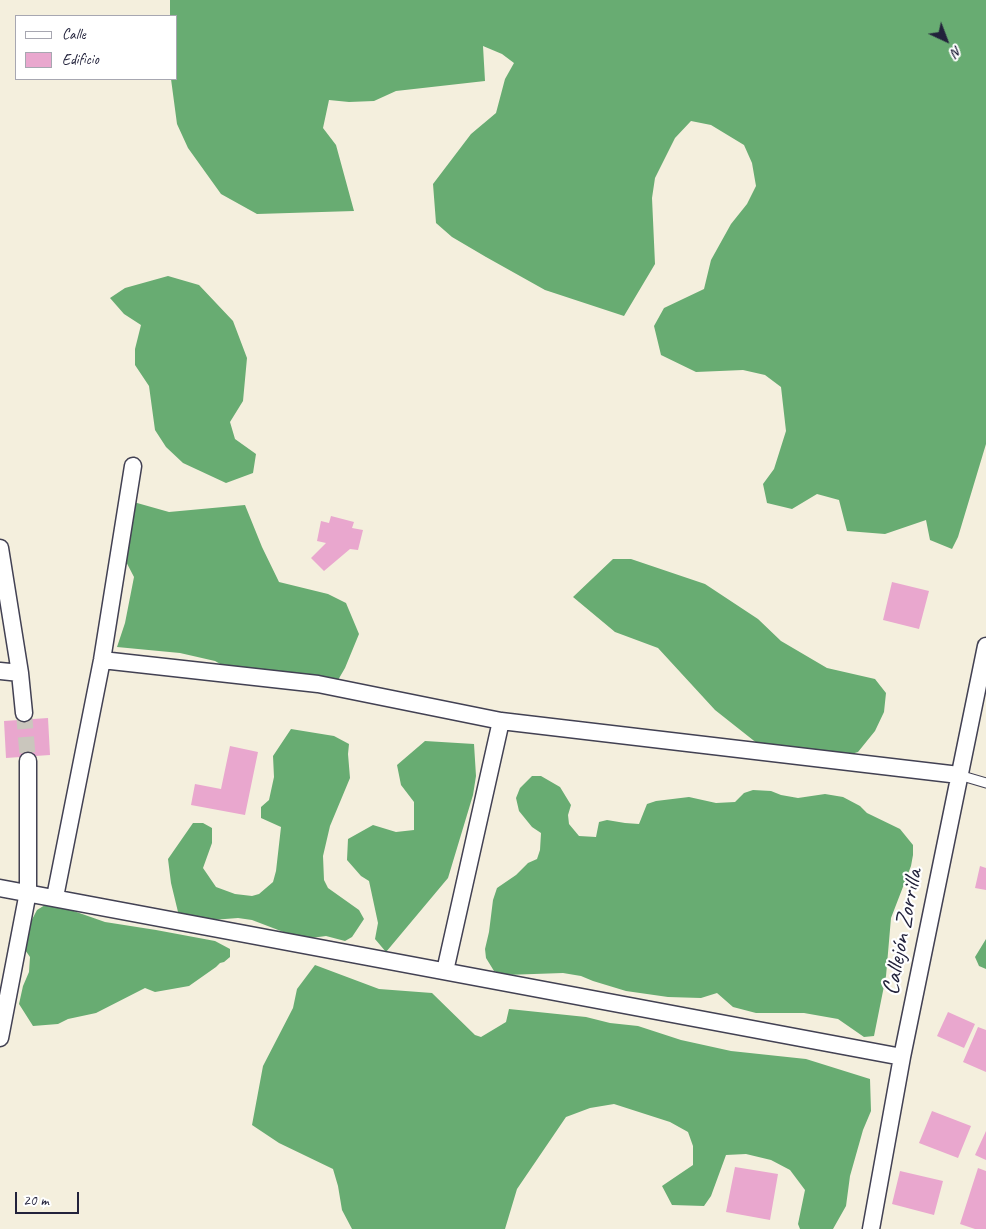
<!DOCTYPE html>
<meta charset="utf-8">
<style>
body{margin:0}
#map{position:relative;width:986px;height:1229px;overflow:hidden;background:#f4efdd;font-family:Caveat,sans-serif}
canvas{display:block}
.legend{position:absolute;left:15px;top:15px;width:162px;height:65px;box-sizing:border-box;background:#fff;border:1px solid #a7a7b1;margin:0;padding:6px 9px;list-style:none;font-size:15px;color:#22223b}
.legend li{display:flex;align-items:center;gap:10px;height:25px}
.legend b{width:25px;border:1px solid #a7a7b1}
.north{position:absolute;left:921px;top:15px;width:50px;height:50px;-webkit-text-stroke:4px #fff;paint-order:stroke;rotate:137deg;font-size:14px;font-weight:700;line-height:20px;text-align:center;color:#22223b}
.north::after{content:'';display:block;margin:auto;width:18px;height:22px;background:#22223b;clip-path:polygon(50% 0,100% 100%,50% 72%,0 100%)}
.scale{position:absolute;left:15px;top:1192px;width:64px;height:22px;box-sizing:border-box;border:2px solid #22223b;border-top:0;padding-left:6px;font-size:15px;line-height:18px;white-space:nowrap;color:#22223b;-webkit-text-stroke:4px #fff;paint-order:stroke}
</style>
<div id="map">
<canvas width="986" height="1229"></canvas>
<ul class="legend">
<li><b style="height:6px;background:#fff"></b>Calle</li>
<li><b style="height:14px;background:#e9a7ce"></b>Edificio</li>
</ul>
<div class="north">N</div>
<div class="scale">20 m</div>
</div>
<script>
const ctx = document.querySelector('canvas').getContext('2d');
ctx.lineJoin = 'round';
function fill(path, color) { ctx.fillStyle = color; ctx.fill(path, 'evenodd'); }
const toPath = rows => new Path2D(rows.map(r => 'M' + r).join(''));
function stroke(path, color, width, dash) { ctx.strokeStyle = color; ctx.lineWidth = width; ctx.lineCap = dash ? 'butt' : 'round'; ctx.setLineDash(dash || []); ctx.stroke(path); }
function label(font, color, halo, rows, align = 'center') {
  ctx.font = font + ' Caveat,sans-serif'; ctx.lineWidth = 4.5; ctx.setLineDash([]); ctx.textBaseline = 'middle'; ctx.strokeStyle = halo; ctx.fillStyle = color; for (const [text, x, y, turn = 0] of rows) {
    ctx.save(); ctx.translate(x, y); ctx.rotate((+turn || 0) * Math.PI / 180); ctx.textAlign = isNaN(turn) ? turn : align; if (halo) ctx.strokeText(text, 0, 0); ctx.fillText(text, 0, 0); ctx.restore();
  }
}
const forest = toPath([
 [170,0,986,0,986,444,958,537,952,549,930,540,926,520,885,534,847,531,839,500,817,494,792,509,767,503,763,484,774,469,786,431,781,387,765,375,743,370,696,372,661,355,654,326,664,308,704,289,711,260,731,224,747,204,756,186,752,163,744,145,711,125,691,121,675,138,655,178,652,198,655,264,624,316,545,290,486,257,452,237,436,223,433,184,471,134,496,113,505,79,514,63,502,54,483,46,485,81,396,91,374,101,349,102,329,100,323,128,336,145,354,211,257,214,221,194,188,148,177,124,171,79,176,79,176,16,170,16],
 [168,276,199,285,233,321,247,358,243,401,230,422,235,439,256,454,253,473,226,483,183,463,166,447,155,430,149,386,135,365,135,349,141,325,124,314,110,298,125,288],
 [130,501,169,512,245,505,262,547,279,582,328,594,346,603,359,634,345,668,334,687,245,678,215,661,180,653,117,647,125,623,134,577,122,554],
 [613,559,631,559,705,584,758,619,781,641,827,668,875,679,886,693,884,712,875,731,858,752,819,764,758,744,715,710,658,648,615,632,573,597],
 [291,729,334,736,349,744,348,754,350,778,330,826,323,856,324,880,328,888,359,910,364,919,352,937,345,941,326,936,311,938,294,936,252,920,238,918,212,920,180,916,178,912,171,883,168,859,193,823,203,823,212,828,212,843,203,868,216,887,235,894,252,896,259,894,273,882,276,871,281,827,261,818,261,807,269,800,274,777,273,756],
 [425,741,474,744,476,776,473,795,448,878,386,952,375,939,378,923,369,881,361,876,347,860,348,839,373,825,396,832,414,830,414,802,401,785,397,765],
 [532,776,541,776,560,787,571,805,568,815,569,824,579,836,596,837,599,822,607,820,625,823,639,824,647,804,656,801,689,797,716,803,735,802,744,793,753,790,771,791,781,795,798,798,825,794,843,797,860,806,867,813,900,829,913,845,913,855,911,866,891,918,886,976,874,1036,864,1037,838,1019,804,1013,756,1013,733,1007,717,993,701,998,668,997,626,991,593,981,581,976,563,973,505,975,494,971,486,958,485,949,489,932,493,900,497,888,516,875,528,863,537,859,540,850,541,833,532,827,519,811,516,798,520,788],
 [45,905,65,908,105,922,156,930,215,941,230,949,230,957,224,962,220,963,216,967,189,986,155,992,145,988,96,1013,68,1019,58,1024,33,1026,19,1004,23,986,29,972,30,957,23,947,26,931,37,910],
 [986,939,986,969,979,966,975,957],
 [315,965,379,989,432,993,475,1035,481,1037,506,1022,509,1009,586,1017,610,1023,638,1026,681,1040,731,1051,806,1059,870,1079,871,1111,863,1130,850,1176,846,1206,833,1229,800,1229,798,1224,805,1190,790,1170,771,1160,746,1154,726,1155,711,1196,704,1206,672,1205,662,1186,693,1165,693,1146,688,1132,670,1122,614,1104,590,1108,566,1117,517,1189,505,1229,352,1229,342,1210,338,1186,333,1169,279,1143,252,1125,263,1066,293,1008,297,989]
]);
const building = toPath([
 [331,516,354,522,352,528,363,530,358,550,350,549,324,571,311,558,326,543,317,541,321,521,329,523],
 [892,582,929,591,919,629,883,620],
 [48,718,50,755,6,758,4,721],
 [230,746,258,752,245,815,191,805,195,784,221,789],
 [980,866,986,868,986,890,975,888],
 [948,1012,975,1024,964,1048,937,1036],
 [978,1027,986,1030,986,1072,963,1062],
 [932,1111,971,1126,958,1158,919,1143],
 [986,1131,986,1160,975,1155],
 [735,1167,778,1174,770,1220,726,1212],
 [978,1168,986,1171,986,1229,975,1229,960,1224],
 [900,1171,943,1181,934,1215,892,1204]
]);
const streetTunnel = toPath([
 [24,713,28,761]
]);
const lane = toPath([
 [959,775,986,783]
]);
const street = toPath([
 [0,548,20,673,24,713],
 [102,660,318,684,501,721,959,775],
 [0,671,20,673],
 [0,888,902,1057],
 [55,897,102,660,133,466],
 [445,971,501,721],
 [0,1038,28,892,28,761],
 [871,1229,902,1057,986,646]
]);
const streetNames = [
 ["Callejón Zorrilla",903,932,-79]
];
fill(forest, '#68ac72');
fill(building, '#e9a7ce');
stroke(streetTunnel, '#cac6bd', 16, [16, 8]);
stroke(lane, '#424153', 11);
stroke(street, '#424153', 19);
stroke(lane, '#fff', 9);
stroke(street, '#fff', 16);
label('24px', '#22223b', '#fff', streetNames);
</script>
